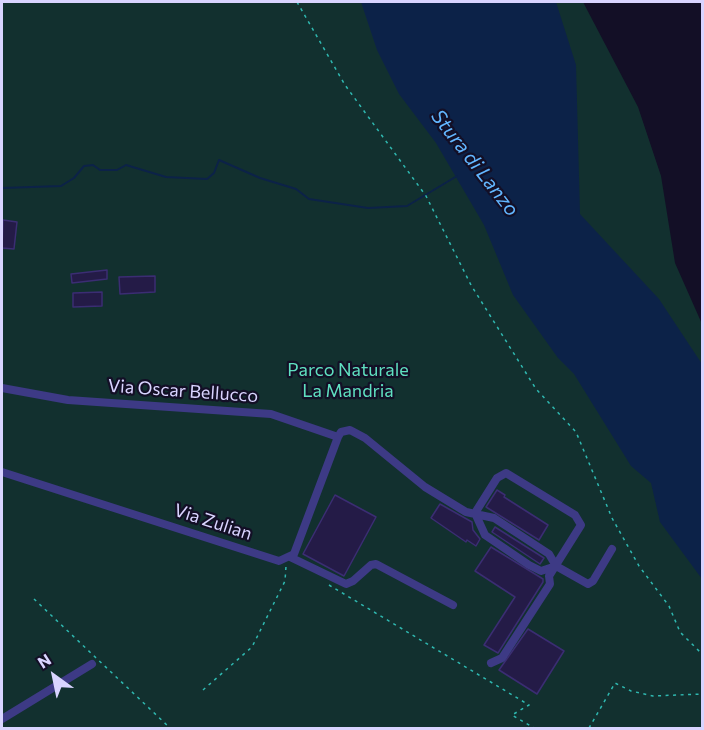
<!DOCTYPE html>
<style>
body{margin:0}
#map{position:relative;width:704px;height:730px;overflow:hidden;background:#130f26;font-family:Commissioner,sans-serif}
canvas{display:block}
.frame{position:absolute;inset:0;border:3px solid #d9d4ff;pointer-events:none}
.north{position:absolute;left:24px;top:646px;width:60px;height:60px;-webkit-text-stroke:4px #130f26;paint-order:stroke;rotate:327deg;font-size:16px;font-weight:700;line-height:24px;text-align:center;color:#d9d4ff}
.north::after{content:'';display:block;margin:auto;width:21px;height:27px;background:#d9d4ff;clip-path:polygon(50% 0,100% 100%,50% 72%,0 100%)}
</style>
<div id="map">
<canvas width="704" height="730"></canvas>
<div class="frame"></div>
<div class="north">N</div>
</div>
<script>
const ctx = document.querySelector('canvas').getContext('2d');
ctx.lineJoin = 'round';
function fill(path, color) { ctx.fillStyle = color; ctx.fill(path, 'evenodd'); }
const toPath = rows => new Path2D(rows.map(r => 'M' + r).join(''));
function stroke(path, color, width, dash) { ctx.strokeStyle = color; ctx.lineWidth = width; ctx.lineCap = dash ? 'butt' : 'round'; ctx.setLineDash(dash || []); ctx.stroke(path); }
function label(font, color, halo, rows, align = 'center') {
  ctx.font = font + ' Commissioner,sans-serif'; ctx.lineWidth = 4.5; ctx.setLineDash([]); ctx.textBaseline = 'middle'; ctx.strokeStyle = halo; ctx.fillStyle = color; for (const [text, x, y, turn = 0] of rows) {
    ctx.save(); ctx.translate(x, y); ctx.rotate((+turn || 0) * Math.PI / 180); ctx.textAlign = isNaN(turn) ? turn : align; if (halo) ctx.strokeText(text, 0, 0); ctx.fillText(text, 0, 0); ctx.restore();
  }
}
const green = toPath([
 [2,2,583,2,638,107,661,176,675,263,702,324,702,728,2,728]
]);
const water = toPath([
 [361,2,556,2,576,65,580,214,659,299,702,364,702,579,660,522,651,483,631,466,574,374,558,358,513,295,484,225,436,143,399,94,377,50]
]);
const stream = toPath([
 [2,188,61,186,74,178,84,166,93,165,100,170,117,170,126,165,166,177,207,179,214,173,219,160,260,178,296,189,309,199,368,208,407,206,457,176]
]);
const building = toPath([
 [3,220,17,222,14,249,2,248,3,220],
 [107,270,107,279,72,283,71,274,107,270],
 [155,276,155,292,120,294,119,277,155,276],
 [102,292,102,306,73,307,73,293,102,292],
 [497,490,505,495,504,497,548,525,539,540,486,507,497,490],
 [335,495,376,517,344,576,303,554,335,495],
 [440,504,472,522,473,530,480,539,476,546,467,540,466,542,431,518,440,504],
 [495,527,544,558,540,564,492,532,495,527],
 [491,547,543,579,543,582,498,653,484,645,515,597,475,571,491,547],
 [528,629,564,651,537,694,499,670,528,629]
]);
const path = toPath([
 [297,2,345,85,426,196,471,285,536,389,576,432,612,518,639,566,669,606,680,632,702,654],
 [701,2,702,4],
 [329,585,529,705,512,715,534,728],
 [34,599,170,728],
 [203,690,252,647,285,581,286,566],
 [589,728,615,683,631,691,653,696,702,694]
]);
const minor = toPath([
 [2,388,68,400,271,414,338,437],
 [2,472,279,561,294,554,338,437,341,432,350,430,365,438,425,487,466,512,494,518,549,554,556,566,588,584,593,581,612,549],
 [475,513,497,478,506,473,575,515,581,525,549,576,550,584,502,658,491,663],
 [475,513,485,535,529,565,541,571,556,566],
 [290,557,346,584,353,581,371,565,376,564,453,605],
 [2,719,92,664]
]);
const parkNames = [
 ["Parco Naturale",348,370],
 ["La Mandria",348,391]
];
const streetNames = [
 ["Via Oscar Bellucco",183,391,4],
 ["Via Zulian",213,522,18]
];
const waterNames = [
 ["Stura di Lanzo",475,163,52]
];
fill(green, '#12302f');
fill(water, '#0c2248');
stroke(stream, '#0c2248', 2);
fill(building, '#241b47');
stroke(building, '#3b2d73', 1.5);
stroke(path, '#2fb8b0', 1.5, [3, 4.5]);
stroke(minor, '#3d3a85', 8);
label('18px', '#5fe0c0', '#130f26', parkNames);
label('18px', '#d9d4ff', '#130f26', streetNames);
label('italic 20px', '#62b6ff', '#130f26', waterNames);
</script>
